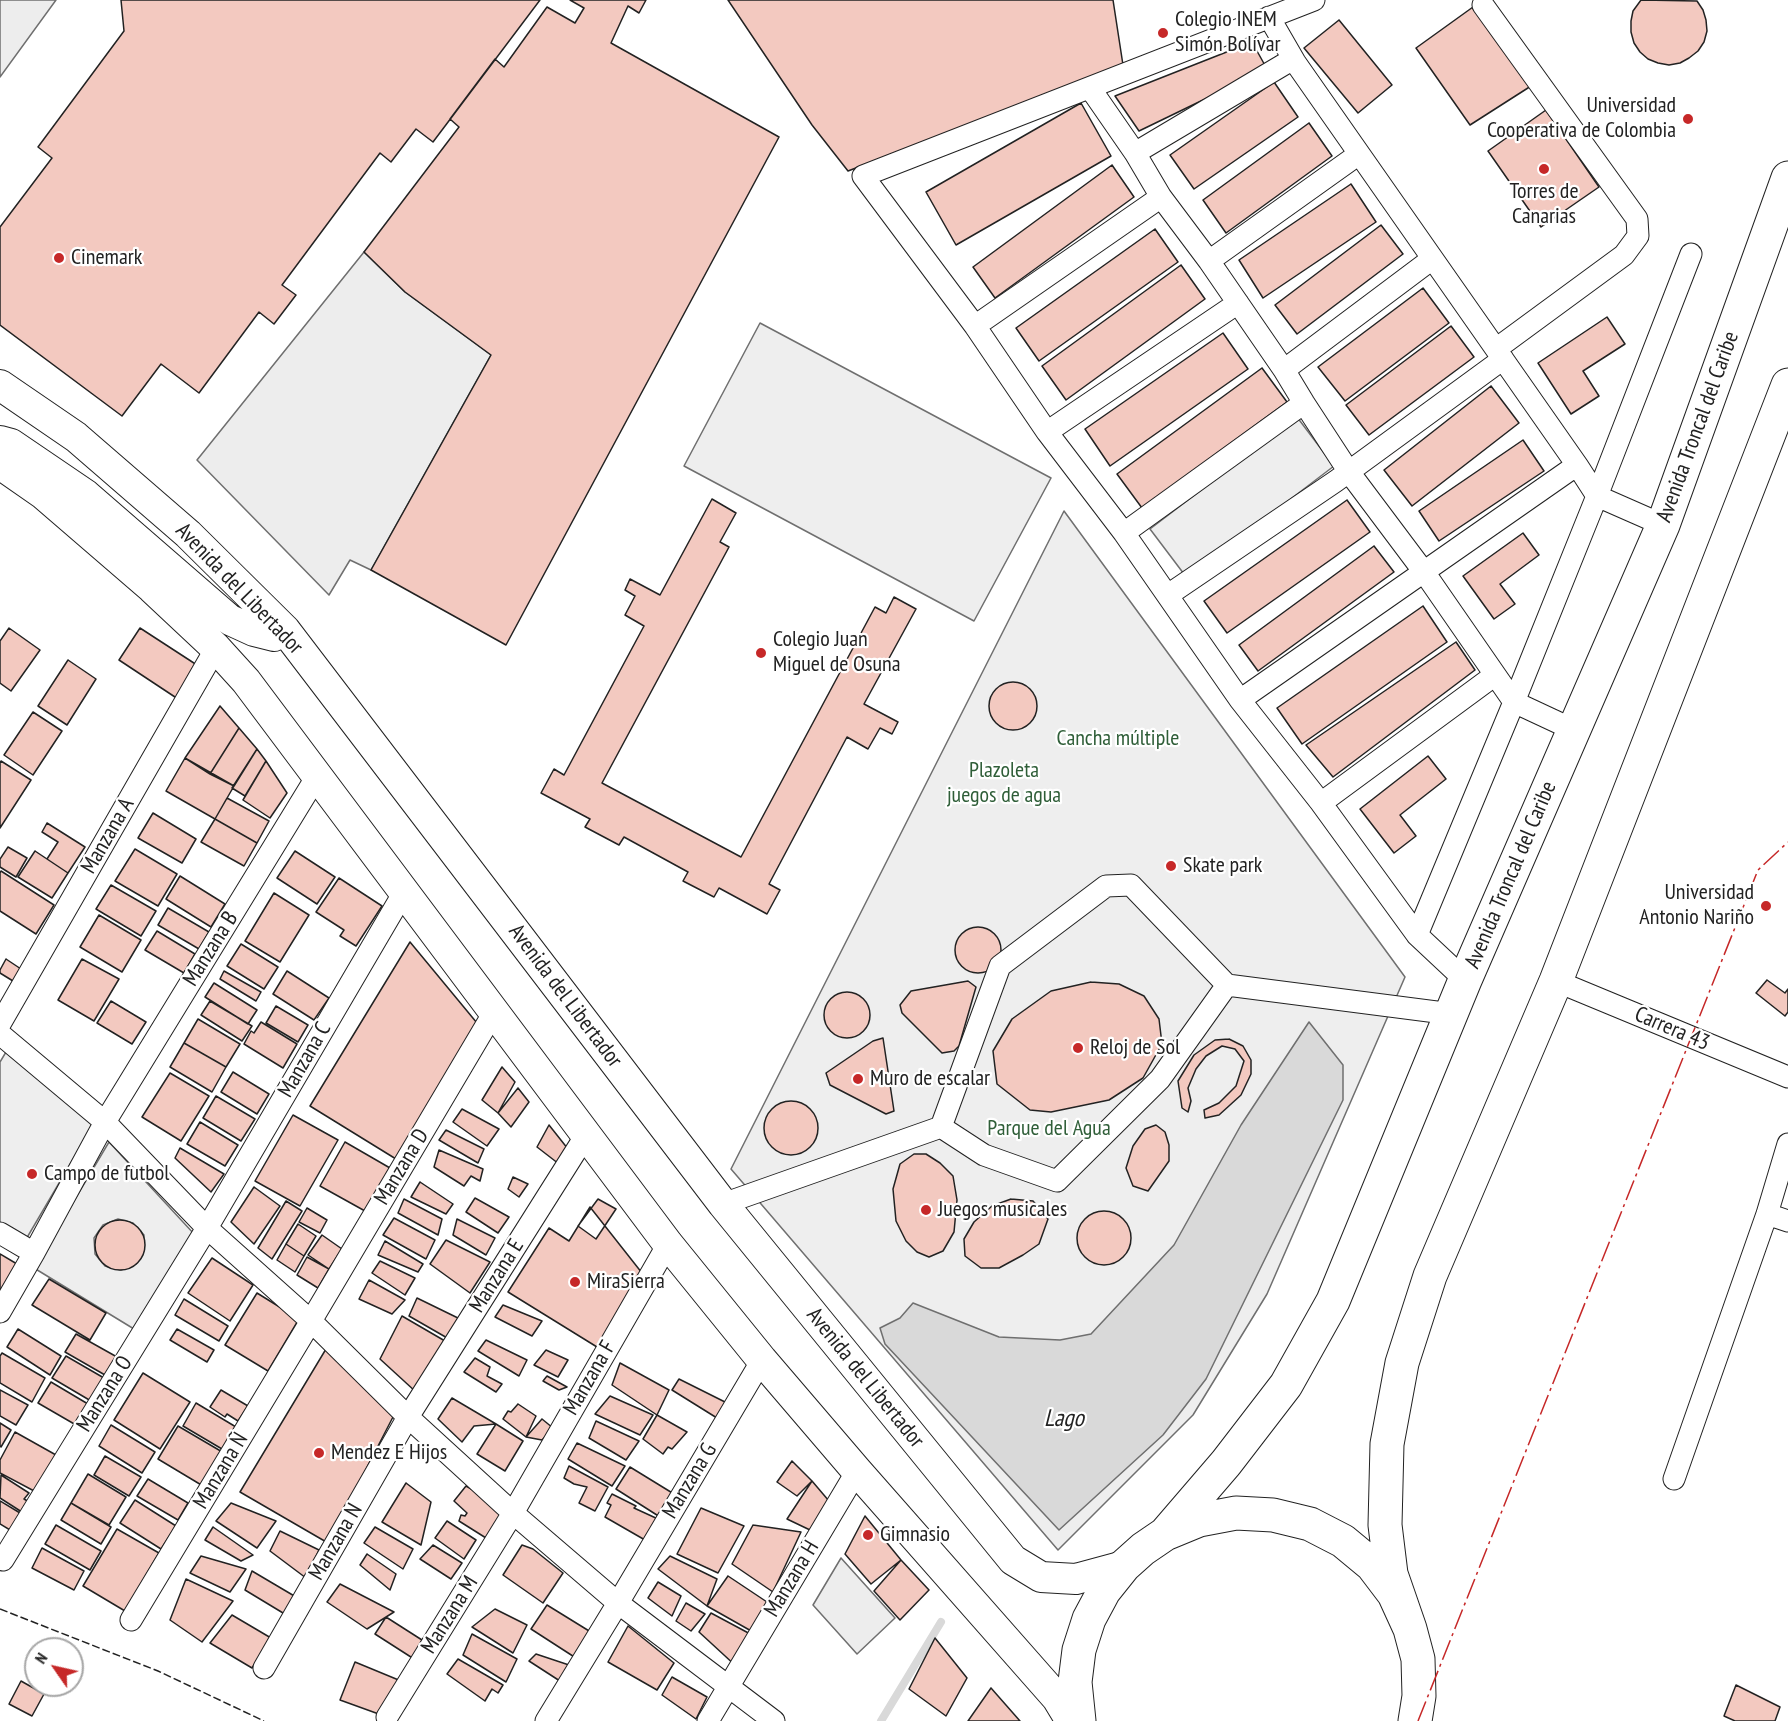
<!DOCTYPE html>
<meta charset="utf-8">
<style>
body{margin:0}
#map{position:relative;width:1788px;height:1721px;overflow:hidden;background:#fff;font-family:"PT Sans Narrow",sans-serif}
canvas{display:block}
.north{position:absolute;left:24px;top:1637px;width:60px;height:60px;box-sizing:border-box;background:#fff;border:2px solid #a7a7a7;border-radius:50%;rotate:304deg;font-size:16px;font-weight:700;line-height:24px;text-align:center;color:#222}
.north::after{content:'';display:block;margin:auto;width:21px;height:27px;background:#c62828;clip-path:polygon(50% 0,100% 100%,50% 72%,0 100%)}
</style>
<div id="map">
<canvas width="1788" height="1721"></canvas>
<div class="north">N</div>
</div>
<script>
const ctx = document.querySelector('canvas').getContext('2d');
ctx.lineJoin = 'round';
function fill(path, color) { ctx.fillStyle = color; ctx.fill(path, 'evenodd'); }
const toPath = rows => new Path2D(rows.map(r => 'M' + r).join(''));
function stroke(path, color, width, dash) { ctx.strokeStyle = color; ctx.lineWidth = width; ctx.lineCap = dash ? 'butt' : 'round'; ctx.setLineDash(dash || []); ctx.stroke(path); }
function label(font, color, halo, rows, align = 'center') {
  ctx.font = font + ' "PT Sans Narrow",sans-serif'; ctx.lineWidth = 4.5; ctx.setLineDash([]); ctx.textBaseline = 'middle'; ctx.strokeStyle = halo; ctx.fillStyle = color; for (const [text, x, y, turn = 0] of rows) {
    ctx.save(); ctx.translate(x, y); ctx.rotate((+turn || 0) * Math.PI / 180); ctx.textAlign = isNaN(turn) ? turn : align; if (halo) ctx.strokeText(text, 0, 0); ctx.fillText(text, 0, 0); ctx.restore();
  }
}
const green = toPath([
 [760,323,1051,478,974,621,684,466,760,323],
 [1297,417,1334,466,1187,578,1150,529,1297,417],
 [1064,511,1405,977,1267,1294,1193,1415,1058,1550,731,1169,1064,511],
 [6,1052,95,1122,25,1241,0,1226,0,1062,6,1052],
 [109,1142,195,1235,134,1329,34,1268,109,1142],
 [118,1219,133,1223,144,1235,144,1251,136,1264,121,1270,105,1266,95,1254,94,1238,103,1225,118,1219]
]);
const parking = toPath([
 [0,0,56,0,0,77,0,0],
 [364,252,405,292,491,355,371,570,350,560,329,595,197,460,364,252],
 [841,1558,895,1618,857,1654,813,1605,841,1558]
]);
const water = toPath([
 [1309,1022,1343,1065,1343,1100,1206,1379,1163,1435,1059,1530,885,1344,880,1328,900,1318,913,1303,999,1337,1060,1340,1091,1334,1174,1245,1241,1125,1309,1022]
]);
const stream = toPath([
 [881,1721,941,1622]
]);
const building = toPath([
 [121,0,540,0,433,142,416,129,391,162,380,153,282,285,296,295,274,324,259,312,199,393,161,364,122,416,0,325,0,227,52,158,38,147,124,31,121,0],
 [570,0,646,0,639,13,628,6,611,43,779,137,506,645,371,570,491,355,405,292,364,252,459,127,450,119,495,59,504,67,547,7,575,23,584,8,570,0],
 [728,0,1113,0,1123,65,848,171,812,125,728,0],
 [1641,0,1697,1,1703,10,1706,20,1707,31,1704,42,1698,51,1689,58,1680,63,1669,65,1658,63,1648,59,1640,52,1634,43,1631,32,1631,21,1633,11,1641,0],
 [1473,7,1531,86,1470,125,1416,48,1473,7],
 [1339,20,1392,85,1358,113,1304,48,1339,20],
 [1252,42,1267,69,1139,131,1115,96,1252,42],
 [1274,82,1298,117,1194,189,1170,155,1274,82],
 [1081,103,1111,156,956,245,926,192,1081,103],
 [1546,110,1599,187,1541,227,1488,151,1546,110],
 [1309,123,1332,156,1226,233,1203,200,1309,123],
 [1112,165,1134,197,995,298,973,267,1112,165],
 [1351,184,1376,222,1263,298,1239,260,1351,184],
 [1381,225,1403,254,1297,334,1275,305,1381,225],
 [1155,229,1178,262,1039,361,1016,328,1155,229],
 [1181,265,1205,299,1066,400,1042,366,1181,265],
 [1423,288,1449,323,1345,401,1318,367,1423,288],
 [1607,317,1625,344,1583,371,1599,396,1571,414,1538,363,1607,317],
 [1451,326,1474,357,1369,435,1346,405,1451,326],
 [1223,333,1248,369,1110,466,1085,429,1223,333],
 [1262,368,1287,402,1142,508,1117,474,1262,368],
 [1491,386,1519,423,1412,506,1384,470,1491,386],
 [1523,440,1544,471,1439,541,1419,511,1523,440],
 [712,499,736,513,720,542,729,547,602,783,741,857,875,607,886,613,894,597,916,609,864,704,898,722,892,734,880,728,868,749,847,737,769,884,780,890,767,914,719,888,714,897,683,881,688,872,624,837,619,845,585,827,590,819,541,793,554,769,564,775,644,626,625,615,635,596,625,590,630,579,660,595,712,499],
 [1347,500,1370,532,1227,633,1204,601,1347,500],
 [1523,533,1539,555,1500,584,1515,604,1494,619,1463,576,1523,533],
 [1374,546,1394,572,1258,671,1239,645,1374,546],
 [1423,606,1447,642,1302,744,1277,708,1423,606],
 [9,628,40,650,11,691,0,683,0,641,9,628],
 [140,628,200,667,178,699,119,660,140,628],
 [1456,642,1475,670,1333,777,1306,745,1456,642],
 [68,660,96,679,67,725,38,706,68,660],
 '989 706a24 24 0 1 1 48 0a24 24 0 1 1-48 0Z',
 [220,706,239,728,210,774,185,758,220,706],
 [33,712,62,731,33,775,4,755,33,712],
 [239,728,257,749,234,786,210,774,239,728],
 [257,749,266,761,245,796,232,788,257,749],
 [1428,756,1446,779,1400,815,1416,836,1394,853,1360,809,1428,756],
 [185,758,234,786,215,819,166,791,185,758],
 [1,761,31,780,0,828,0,763,1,761],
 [266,761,287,793,270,818,243,800,266,761],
 [227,798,269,821,257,843,215,819,227,798],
 [153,813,196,839,182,863,138,838,153,813],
 [215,819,257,843,244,866,201,842,215,819],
 [47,823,85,847,68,873,47,859,58,842,42,832,47,823],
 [8,847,27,858,16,877,0,867,0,859,8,847],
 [135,849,177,874,158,906,115,881,135,849],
 [35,851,68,873,52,898,18,877,35,851],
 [295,851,335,877,317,904,277,878,295,851],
 [1,871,54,905,36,934,0,911,0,873,1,871],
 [180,876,225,904,211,927,166,899,180,876],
 [339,878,382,906,356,946,340,936,344,930,316,912,339,878],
 [111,885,156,911,141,936,96,909,111,885],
 [274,893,309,915,280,962,245,941,274,893],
 [168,908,209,932,199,949,158,925,168,908],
 [99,915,141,940,122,972,80,947,99,915],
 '955 950a23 23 0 1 1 46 0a23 23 0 1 1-46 0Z',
 [157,931,195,954,184,973,145,950,157,931],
 [410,942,477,1023,396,1159,310,1106,410,942],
 [241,944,278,967,264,989,227,966,241,944],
 [6,959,21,969,13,981,0,973,0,970,6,959],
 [82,959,119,979,94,1021,58,1000,82,959],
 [224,971,261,992,256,1001,220,979,224,971],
 [287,971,329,998,314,1020,273,994,287,971],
 [1767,980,1785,993,1788,989,1788,1012,1785,1016,1756,993,1767,980],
 [968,981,976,987,959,1046,954,1051,942,1053,902,1013,900,1005,911,991,968,981],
 [1091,982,1119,984,1144,996,1159,1019,1162,1044,1143,1078,1109,1100,1051,1112,1030,1110,997,1084,993,1051,1012,1019,1051,991,1091,982],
 [214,983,257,1010,248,1024,205,997,214,983],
 '824 1015a23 23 0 1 1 46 0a23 23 0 1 1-46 0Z',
 [111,1001,146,1022,132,1044,97,1023,111,1001],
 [210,1001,252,1026,242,1041,201,1015,210,1001],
 [276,1006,308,1025,298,1042,266,1023,276,1006],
 [198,1019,240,1044,226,1067,184,1043,198,1019],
 [261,1022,297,1044,283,1068,244,1044,251,1031,254,1033,261,1022],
 [883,1038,894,1111,886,1114,830,1085,826,1073,873,1041,883,1038],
 [1229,1039,1243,1046,1251,1060,1251,1074,1241,1095,1219,1115,1205,1118,1204,1110,1219,1103,1236,1086,1244,1061,1235,1049,1222,1046,1206,1056,1196,1069,1188,1088,1191,1101,1188,1112,1182,1108,1178,1081,1194,1055,1215,1040,1229,1039],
 [184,1043,226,1067,212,1092,170,1067,184,1043],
 [502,1067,515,1082,498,1113,482,1100,502,1067],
 [233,1072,269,1094,257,1114,221,1092,233,1072],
 [170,1073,209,1096,181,1141,142,1117,170,1073],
 [518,1088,529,1102,511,1127,498,1113,518,1088],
 [216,1096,255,1119,241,1141,203,1118,216,1096],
 '764 1128a27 27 0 1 1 54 0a27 27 0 1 1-54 0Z',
 [462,1109,499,1129,487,1146,453,1122,462,1109],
 [293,1115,338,1140,300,1206,255,1181,293,1115],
 [200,1122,238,1145,225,1166,187,1144,200,1122],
 [549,1125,568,1149,559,1164,537,1147,549,1125],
 [1156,1125,1165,1132,1169,1145,1169,1161,1148,1191,1133,1186,1126,1168,1133,1146,1145,1129,1156,1125],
 [446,1130,484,1149,478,1163,439,1140,446,1130],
 [345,1142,390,1168,365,1211,320,1186,345,1142],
 [180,1148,224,1174,211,1192,175,1158,180,1148],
 [439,1150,483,1169,480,1181,471,1176,464,1186,434,1167,439,1150],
 [914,1154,926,1154,940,1163,953,1176,957,1200,954,1232,943,1251,929,1257,917,1252,906,1241,896,1221,893,1189,900,1164,914,1154],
 [513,1177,528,1184,519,1197,508,1189,513,1177],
 [420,1182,453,1204,446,1214,411,1197,420,1182],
 [254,1187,280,1206,254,1244,231,1222,254,1187],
 [475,1198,509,1217,498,1233,466,1212,475,1198],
 [404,1199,442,1219,438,1235,398,1213,404,1199],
 [598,1199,616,1209,596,1239,578,1226,598,1199],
 [1011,1199,1033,1201,1048,1219,1039,1244,1023,1255,999,1268,981,1268,965,1256,964,1239,974,1222,992,1206,1011,1199],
 [286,1201,302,1211,272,1259,258,1248,286,1201],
 [590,1207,642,1273,597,1347,508,1292,549,1228,569,1241,590,1207],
 [307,1208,327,1220,320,1233,299,1222,307,1208],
 '1077 1238a27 27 0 1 1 54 0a27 27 0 1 1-54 0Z',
 [394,1218,435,1240,426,1259,383,1235,394,1218],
 [457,1219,495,1238,486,1255,453,1235,457,1219],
 '95 1245a25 25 0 1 1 50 0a25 25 0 1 1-50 0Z',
 [298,1224,316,1236,304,1256,286,1244,298,1224],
 [322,1235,342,1249,329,1269,308,1255,322,1235],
 [446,1240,490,1262,470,1293,430,1264,446,1240],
 [385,1241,423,1264,418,1272,378,1255,385,1241],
 [286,1244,304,1256,295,1272,277,1260,286,1244],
 [0,1254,17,1264,0,1291,0,1254],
 [307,1257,329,1269,318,1288,297,1275,307,1257],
 [212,1258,253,1285,230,1321,188,1293,212,1258],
 [380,1261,415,1278,405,1295,372,1273,380,1261],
 [49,1279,106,1313,90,1340,32,1305,49,1279],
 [369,1280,405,1300,392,1314,359,1299,369,1280],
 [257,1293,299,1319,268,1371,225,1345,257,1293],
 [417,1298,460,1319,449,1339,409,1316,417,1298],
 [184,1299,228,1326,219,1341,175,1315,184,1299],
 [503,1305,542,1321,532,1336,495,1317,503,1305],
 [402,1316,445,1341,416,1392,380,1359,402,1316],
 [18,1329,61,1356,50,1375,7,1347,18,1329],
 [177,1329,214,1350,207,1362,170,1340,177,1329],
 [76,1334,117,1357,105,1375,65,1352,76,1334],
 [486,1340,527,1360,519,1376,478,1351,486,1340],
 [326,1349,394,1415,328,1543,240,1492,326,1349],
 [546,1350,568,1360,558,1377,534,1365,546,1350],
 [2,1353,45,1378,32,1402,0,1383,0,1356,2,1353],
 [66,1356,104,1378,91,1401,52,1378,66,1356],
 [475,1358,490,1367,487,1376,502,1384,496,1392,464,1372,475,1358],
 [620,1363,669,1390,657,1415,612,1385,620,1363],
 [143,1373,190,1402,160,1449,114,1420,143,1373],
 [547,1376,567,1387,559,1390,543,1381,547,1376],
 [679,1379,727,1403,717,1418,672,1390,679,1379],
 [51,1382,88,1404,76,1425,38,1403,51,1382],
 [0,1390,28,1405,16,1425,0,1416,0,1390],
 [221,1390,248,1406,238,1421,227,1414,225,1417,210,1407,221,1390],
 [610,1396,653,1415,640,1435,595,1414,610,1396],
 [452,1398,496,1424,474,1426,462,1442,438,1419,452,1398],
 [196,1403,236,1427,222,1449,183,1426,196,1403],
 [518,1404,536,1416,526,1437,503,1419,508,1411,511,1412,518,1404],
 [657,1415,687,1432,672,1449,668,1447,663,1454,643,1439,657,1415],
 [542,1419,553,1428,542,1440,526,1437,542,1419],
 [596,1421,639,1441,626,1460,589,1438,596,1421],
 [0,1423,11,1430,1,1447,0,1446,0,1423],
 [496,1424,523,1441,505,1471,477,1454,496,1424],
 [111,1425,155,1452,142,1473,99,1446,111,1425],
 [178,1426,224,1453,203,1486,158,1459,178,1426],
 [15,1432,56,1455,36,1492,0,1473,0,1460,15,1432],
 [577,1443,625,1466,612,1486,568,1459,577,1443],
 [105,1456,141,1477,129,1496,94,1475,105,1456],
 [792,1461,812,1481,797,1496,777,1482,792,1461],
 [569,1466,608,1487,595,1511,579,1503,587,1487,574,1484,564,1478,569,1466],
 [630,1467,674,1494,660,1517,616,1489,630,1467],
 [88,1474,126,1497,109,1525,71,1503,88,1474],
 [1,1475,29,1493,24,1499,31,1503,25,1514,0,1498,1,1475],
 [148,1479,188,1503,178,1520,137,1496,148,1479],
 [812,1481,829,1501,810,1530,787,1519,812,1481],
 [406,1483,431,1502,421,1545,382,1522,406,1483],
 [466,1486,484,1496,504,1514,486,1538,459,1521,461,1515,465,1516,467,1513,454,1501,466,1486],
 [612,1494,636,1506,634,1508,658,1519,645,1540,605,1517,611,1505,607,1503,612,1494],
 [135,1500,176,1526,161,1549,120,1523,135,1500],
 [0,1501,25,1516,15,1533,0,1524,0,1501],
 [71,1503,111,1527,101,1544,61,1520,71,1503],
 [231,1503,276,1521,257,1548,216,1521,231,1503],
 [701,1508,744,1526,718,1573,677,1554,701,1508],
 [865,1516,901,1560,871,1584,845,1554,865,1516],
 [447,1521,476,1540,464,1559,435,1538,447,1521],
 [56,1525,101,1551,90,1570,45,1544,56,1525],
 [753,1525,801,1532,773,1592,732,1564,753,1525],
 [213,1527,253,1555,241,1561,205,1540,213,1527],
 [375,1527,413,1549,403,1569,364,1543,375,1527],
 [117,1529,159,1553,125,1611,83,1586,117,1529],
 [280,1531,319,1550,306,1578,270,1551,280,1531],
 [433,1545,462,1563,451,1579,420,1559,433,1545],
 [522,1545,533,1549,563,1573,543,1603,503,1575,522,1545],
 [42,1548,84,1571,74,1590,32,1568,42,1548],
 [367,1554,396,1574,390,1590,360,1565,367,1554],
 [201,1556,246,1569,230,1592,190,1573,201,1556],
 [670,1556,717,1579,707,1606,658,1569,670,1556],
 [901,1560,929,1590,900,1620,874,1591,901,1560],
 [252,1571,296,1597,288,1616,245,1590,252,1571],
 [728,1576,767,1602,753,1632,707,1606,728,1576],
 [186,1579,233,1601,202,1642,170,1620,186,1579],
 [658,1582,681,1596,672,1616,648,1598,658,1582],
 [340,1584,394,1612,367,1629,327,1602,340,1584],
 [686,1603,705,1614,691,1631,676,1621,686,1603],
 [547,1605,594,1634,579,1660,531,1629,547,1605],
 [495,1609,527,1625,513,1653,472,1627,495,1609],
 [711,1613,754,1636,737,1667,699,1632,711,1613],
 [232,1615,271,1638,252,1668,210,1643,232,1615],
 [386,1617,422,1640,414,1659,375,1634,386,1617],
 [628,1626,674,1663,657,1690,608,1662,628,1626],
 [472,1634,517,1659,506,1682,463,1655,472,1634],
 [935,1638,967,1678,946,1716,909,1689,935,1638],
 [536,1654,569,1665,563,1683,529,1661,536,1654],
 [458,1659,503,1685,498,1693,492,1689,485,1701,447,1674,458,1659],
 [355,1662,401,1681,387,1717,340,1700,355,1662],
 [672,1677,707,1697,696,1719,662,1695,672,1677],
 [21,1681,44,1694,32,1716,9,1704,21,1681],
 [1736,1685,1780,1707,1775,1721,1735,1721,1724,1716,1736,1685],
 [991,1688,1020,1721,968,1721,991,1688]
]);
const street = toPath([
 [1314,0,863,176,975,326,1047,432,1124,533,1240,700,1321,803,1417,935,1465,980],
 [1483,5,1637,219,1638,236,1624,255,1496,349],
 [1269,17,1295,62,1577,465,1597,496,1663,525],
 [1090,88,1135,153,1161,197,1209,261,1284,370,1304,403,1349,472,1424,572,1514,702,1574,730],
 [1135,153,1293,59],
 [1209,261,1359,154],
 [975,326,1161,197],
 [1284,370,1432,259],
 [1047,432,1238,303],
 [1124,533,1304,403],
 [1168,595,1336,481,1503,359],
 [1240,700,1577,465],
 [1321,803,1495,675],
 [1417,935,1514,702,1597,496,1691,254],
 [1556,981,1788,1077],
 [0,1024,216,648],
 [0,1034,105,1122,207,1228,311,1321,408,1417,513,1513,618,1603,774,1721],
 [941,1127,1000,966,1106,886,1131,885,1227,985],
 [723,1204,941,1127,984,1155,1057,1181,1160,1079,1227,985,1452,1014],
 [1767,1214,1788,1221],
 [0,1233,34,1253],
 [0,1312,34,1253,105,1122,317,776],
 [1674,1479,1767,1214,1788,1144],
 [3,1560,207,1228,404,892],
 [131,1620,311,1321,494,1012],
 [264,1668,408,1417,586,1135],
 [387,1717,513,1513,668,1244],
 [546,1721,618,1603,762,1360],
 [708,1721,857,1471]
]);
const secondary = toPath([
 [0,385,76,437,188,534,285,630,723,1204,1013,1560,1041,1577,1076,1579,1124,1566],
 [0,441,11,444,86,495,230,620,254,631,274,636,285,630],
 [0,464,43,494,152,588,216,648,246,681,668,1244,762,1360,857,1471,1057,1698,1071,1721]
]);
const highway = toPath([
 [1165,1534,1226,1463,1286,1385,1333,1301,1465,980,1663,525,1788,178],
 [1410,1629,1391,1574,1385,1525,1387,1444,1402,1363,1430,1276,1556,981,1788,385],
 [1079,1721,1075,1682,1079,1650,1089,1619,1104,1591,1124,1566,1143,1549,1165,1534,1199,1520,1236,1513,1273,1515,1310,1524,1343,1541,1372,1565,1394,1594,1410,1629,1418,1659,1419,1696,1415,1721]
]);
const fence = toPath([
 [0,1609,158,1671,264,1721]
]);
const power = toPath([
 [1418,1721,1758,870,1788,842]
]);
const markers = [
 [1163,33,6,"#c62828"],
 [1688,119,6,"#c62828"],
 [1544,169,6,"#c62828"],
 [59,258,6,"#c62828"],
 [761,653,6,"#c62828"],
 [1171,866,6,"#c62828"],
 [1766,906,6,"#c62828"],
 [1078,1048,6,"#c62828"],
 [858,1079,6,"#c62828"],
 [32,1174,6,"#c62828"],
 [926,1210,6,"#c62828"],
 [575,1282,6,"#c62828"],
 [319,1453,6,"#c62828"],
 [868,1535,6,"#c62828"]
];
const poiNames = [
 ["Colegio INEM",1175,20],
 ["Simón Bolívar",1175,45],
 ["Universidad",1676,106,"right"],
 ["Cooperativa de Colombia",1676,131,"right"],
 ["Torres de",1544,192,"center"],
 ["Canarias",1544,217,"center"],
 ["Cinemark",71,258],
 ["Colegio Juan",773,640],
 ["Miguel de Osuna",773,665],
 ["Skate park",1183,866],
 ["Universidad",1754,893,"right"],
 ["Antonio Nariño",1754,918,"right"],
 ["Reloj de Sol",1090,1048],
 ["Muro de escalar",870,1079],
 ["Campo de futbol",44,1174],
 ["Juegos musicales",938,1210],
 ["MiraSierra",587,1282],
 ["Mendez E Hijos",331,1453],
 ["Gimnasio",880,1535]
];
const streetNames = [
 ["Avenida Troncal del Caribe",1698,427,-70],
 ["Avenida del Libertador",239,589,46],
 ["Manzana A",108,836,-60],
 ["Avenida Troncal del Caribe",1511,875,-67],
 ["Manzana B",211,949,-58],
 ["Avenida del Libertador",565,996,53],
 ["Carrera 43",1672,1029,23],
 ["Manzana C",305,1060,-60],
 ["Manzana D",402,1167,-59],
 ["Manzana E",497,1276,-58],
 ["Manzana F",590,1378,-60],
 ["Avenida del Libertador",865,1378,51],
 ["Manzana O",105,1394,-58],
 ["Manzana Ñ",221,1471,-59],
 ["Manzana G",690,1481,-59],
 ["Manzana N",336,1542,-60],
 ["Manzana H",792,1579,-59],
 ["Manzana M",450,1615,-58]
];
const parkNames = [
 ["Cancha múltiple",1118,739],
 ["Plazoleta",1004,771],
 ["juegos de agua",1004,796],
 ["Parque del Agua",1049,1129]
];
const waterNames = [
 ["Lago",1064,1419]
];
fill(green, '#eee');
stroke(green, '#6f6f6f', 1.5);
fill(parking, '#ededed');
stroke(parking, '#6f6f6f', 1.5);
fill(water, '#d9d9d9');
stroke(water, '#6f6f6f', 1.5);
stroke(stream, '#d9d9d9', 8);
fill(building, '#f3c9c0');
stroke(building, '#222', 1.5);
stroke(street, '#222', 23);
stroke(secondary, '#222', 32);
stroke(highway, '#222', 35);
stroke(street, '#fff', 21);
stroke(secondary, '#fff', 30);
stroke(highway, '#fff', 33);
stroke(fence, '#222', 1.5, [8, 3]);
stroke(power, '#c62828', 1.5, [21, 4.5, 3, 4.5]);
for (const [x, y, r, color] of markers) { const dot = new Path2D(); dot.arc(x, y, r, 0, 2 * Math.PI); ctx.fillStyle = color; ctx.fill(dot); stroke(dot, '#fff', 2); }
label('22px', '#222', '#fff', poiNames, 'left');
label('22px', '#222', '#fff', streetNames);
label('22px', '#2f5e38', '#fff', parkNames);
label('italic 24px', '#222', '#fff', waterNames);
</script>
